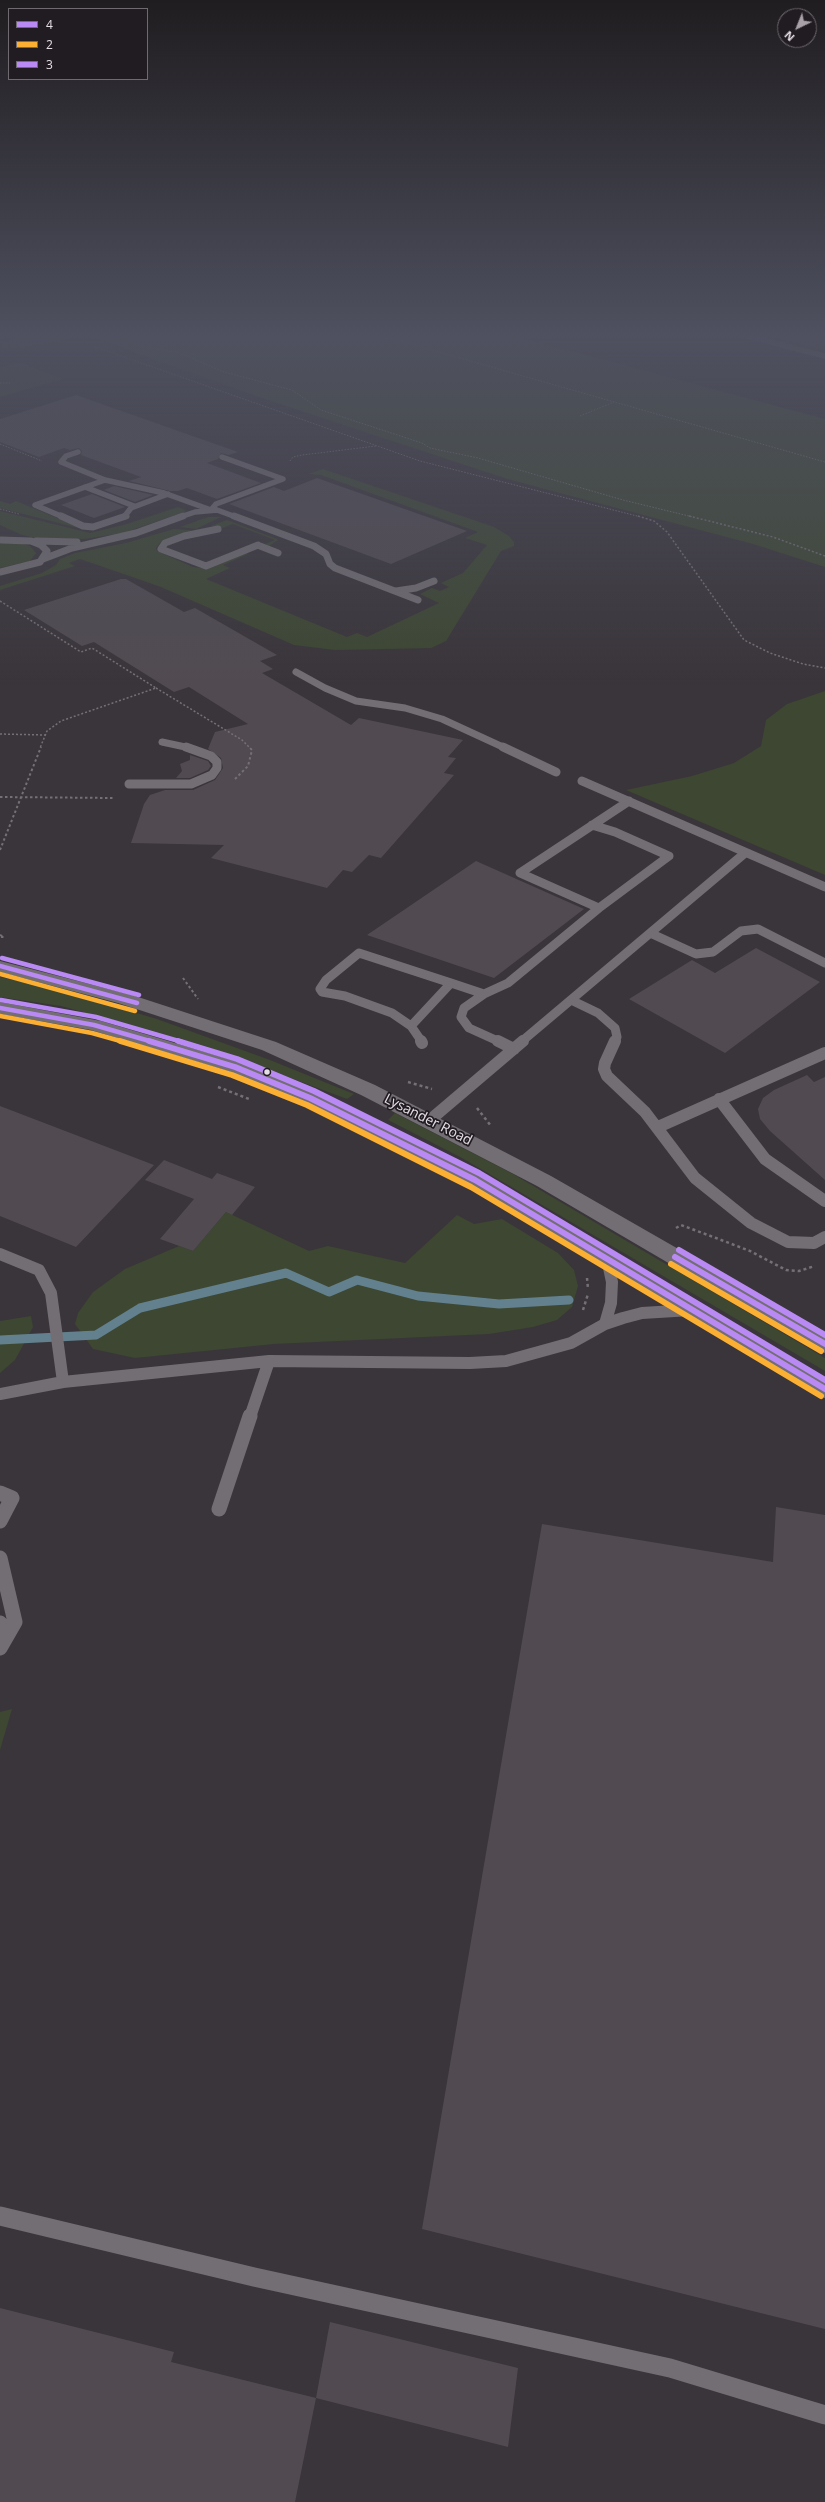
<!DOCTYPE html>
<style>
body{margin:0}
#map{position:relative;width:825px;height:2502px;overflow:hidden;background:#3a353a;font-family:"Open Sans",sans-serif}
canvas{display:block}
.legend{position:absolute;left:8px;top:8px;width:140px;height:72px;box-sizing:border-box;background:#211c21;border:1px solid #6f6a6f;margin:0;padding:5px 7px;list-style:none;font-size:12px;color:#e5dee5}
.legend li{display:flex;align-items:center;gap:8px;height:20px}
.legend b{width:20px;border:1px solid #6f6a6f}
.north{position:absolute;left:777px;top:8px;width:40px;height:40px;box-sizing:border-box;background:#211c21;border:1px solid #6f6a6f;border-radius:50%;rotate:223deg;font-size:11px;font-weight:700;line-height:16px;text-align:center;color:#e5dee5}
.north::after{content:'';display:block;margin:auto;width:14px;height:18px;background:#a9a3a9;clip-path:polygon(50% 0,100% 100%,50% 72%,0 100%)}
</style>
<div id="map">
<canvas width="825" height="2502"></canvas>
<ul class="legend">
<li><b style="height:5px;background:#ba8af4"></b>4</li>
<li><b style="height:5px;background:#fbb033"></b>2</li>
<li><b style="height:5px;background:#ba8af4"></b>3</li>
</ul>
<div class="north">N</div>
</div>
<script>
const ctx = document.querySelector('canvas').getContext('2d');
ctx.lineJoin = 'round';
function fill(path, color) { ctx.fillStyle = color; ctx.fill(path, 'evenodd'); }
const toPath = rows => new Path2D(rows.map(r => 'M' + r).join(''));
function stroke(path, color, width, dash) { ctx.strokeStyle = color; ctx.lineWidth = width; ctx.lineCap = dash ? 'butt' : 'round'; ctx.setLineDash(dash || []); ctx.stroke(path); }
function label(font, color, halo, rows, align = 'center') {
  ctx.font = font + ' "Open Sans",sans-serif'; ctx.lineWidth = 3.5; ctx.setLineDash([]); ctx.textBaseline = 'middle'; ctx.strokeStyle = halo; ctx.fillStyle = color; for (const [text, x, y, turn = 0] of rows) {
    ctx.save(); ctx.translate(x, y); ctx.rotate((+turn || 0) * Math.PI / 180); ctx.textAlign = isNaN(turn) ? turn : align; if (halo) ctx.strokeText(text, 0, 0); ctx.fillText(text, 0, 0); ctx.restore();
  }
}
const green = toPath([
 [21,335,71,335,73,338,22,348,0,348,2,344],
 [87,335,512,335,825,419,825,567,753,544,507,479,250,394],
 [765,335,825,335,825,350],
 [18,362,63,379,0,397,0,368],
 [323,469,494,527,509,536,514,542,514,546,501,551,446,641,431,648,335,650,294,645,161,587,80,559,69,563,75,566,0,590,0,586,42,573,56,565,60,559,75,553,126,543,174,529,190,530,192,531,160,543,156,548,157,551,193,567,202,568,246,553,248,554,223,565,230,568,206,579,347,637,357,633,367,637,439,603,420,594,432,588,440,591,449,587,441,583,463,573,487,545,465,538,478,532,321,475,308,474],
 [0,501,10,504,16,501,86,530,0,508],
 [178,507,187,511,123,533,84,539,36,538,22,535,0,525,0,511,90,533,127,524],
 [208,517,221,517,196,529,180,527],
 [227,520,277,539,278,540,269,546,265,544,275,540,233,524,223,528,211,526],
 [0,544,23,544,30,546,36,553,30,561,0,568],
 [825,691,825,875,626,790,692,776,734,763,761,746,766,720,787,704],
 [0,977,52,988,157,1019,270,1060,354,1094,347,1099,208,1047,61,1006,0,997],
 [395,1113,513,1174,825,1358,825,1371,462,1158,388,1120],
 [226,1212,309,1251,328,1246,405,1263,457,1215,474,1224,502,1219,558,1253,574,1270,578,1286,572,1307,557,1320,533,1327,489,1334,274,1344,135,1358,93,1349,75,1324,78,1313,93,1292,125,1269,179,1246,193,1251],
 [31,1316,33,1327,15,1360,0,1373,0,1321],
 [12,1709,0,1750,0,1712]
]);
const stream = toPath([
 [0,1340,96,1335,140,1308,286,1273,329,1292,357,1280,418,1296,499,1304,569,1300]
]);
const building = toPath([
 [76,395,238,452,229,455,221,453,218,459,207,463,261,483,217,499,187,488,178,491,170,491,129,481,141,477,81,455,82,451,79,448,70,450,64,448,39,457,0,442,0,419],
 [317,478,467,531,391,564,229,504,274,487,284,491],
 [114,486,153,495,135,502,104,490],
 [92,494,125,507,94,518,61,505],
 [121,579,126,579,184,612,195,608,277,655,260,661,273,669,262,673,351,725,359,718,463,740,448,757,456,758,444,773,454,775,381,858,369,855,352,872,343,870,327,888,211,858,224,845,131,843,144,804,150,795,165,790,193,790,215,780,223,768,221,758,208,749,215,732,248,724,189,687,174,692,94,642,82,646,24,610],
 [190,755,208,761,211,766,208,770,190,778,176,778,182,771,180,764,190,760],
 [476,861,584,909,494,978,367,935],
 [756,948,820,982,725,1053,629,999,692,960,715,973],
 [807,1075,814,1082,825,1077,825,1180,770,1131,760,1119,758,1109,763,1098,774,1090],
 [0,1106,154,1165,76,1247,0,1216],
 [164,1160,212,1179,217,1173,255,1187,232,1215,226,1212,193,1251,160,1239,194,1199,145,1180],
 [776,1507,825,1515,825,2329,422,2229,542,1524,773,1562],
 [0,2308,174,2352,171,2362,316,2398,295,2502,0,2502],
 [330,2322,518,2368,508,2447,316,2398]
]);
const pathFar3 = toPath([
 [78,335,90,345,420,461,641,517],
 [109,335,143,347,177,352,224,372,292,390,321,410,422,443,430,448,478,458,623,500,693,517],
 [379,335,825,462],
 [0,383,10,383],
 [580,416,614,402],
 [0,444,42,461],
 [290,461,293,457,302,455,376,446],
 [0,509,19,514]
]);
const pathFar2 = toPath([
 [638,516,654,521,667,532,744,640,770,653,803,664,825,668],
 [689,516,773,537,825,556],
 [0,601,81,652,92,648,156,688,61,721,47,731,40,748],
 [156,688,242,740,250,748],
 [0,734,45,735]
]);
const pathFar1 = toPath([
 [235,779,248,766,252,750,249,747],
 [0,797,114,798],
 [0,850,41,747],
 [0,935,4,937,0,937],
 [183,978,198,999]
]);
const path = toPath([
 [408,1082,432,1089],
 [218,1087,249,1099],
 [477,1108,491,1126],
 [676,1228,681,1225,716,1238,750,1251,786,1270,799,1271,815,1266],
 [587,1278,588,1289],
 [583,1310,588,1294]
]);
const serviceFar5 = toPath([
 [743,335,825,356],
 [78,452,66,456,61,462,105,480,164,493,211,510,216,504,283,479,222,457],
 [85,487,134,506],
 [63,517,35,505,105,480],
 [124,517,131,508,168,494],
 [180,517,195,512,217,510,236,517]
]);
const serviceFar4 = toPath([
 [61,516,83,526,93,527,126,516],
 [234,516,314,546,326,554,330,564,335,568,418,600],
 [218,529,184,536,165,543,161,549,206,566,258,545],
 [0,540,31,541,41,545,47,551,40,562,0,572],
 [36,541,77,542],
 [260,546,278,553],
 [43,559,72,548,136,533,183,516],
 [396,591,416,588,434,581],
 [296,672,325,688,356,701,405,708,442,719,505,748],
 [162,742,190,748]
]);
const serviceFar3 = toPath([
 [503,747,556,772],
 [582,781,825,887],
 [129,784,191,784,212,775,217,768,217,762,211,756,186,747],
 [599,908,520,873,629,801],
 [650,933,696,954,713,952,741,931,758,929,825,963],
 [359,953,451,983,411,1026,392,1013,345,996,322,992,320,989,326,980,359,953],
 [451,983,484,994],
 [571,1000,598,1013,615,1028,617,1037,614,1042],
 [411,1026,422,1042],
 [500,1042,469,1028,461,1017,464,1008,484,994,508,983,599,908,669,856,615,832,592,825],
 [521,1042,745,853]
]);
const serviceFar2 = toPath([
 [421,1041,422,1043],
 [498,1041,514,1049],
 [615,1041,605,1063,604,1069,607,1076,645,1112,695,1178,751,1223,788,1242,814,1243,825,1237],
 [719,1099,765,1159,825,1201],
 [430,1120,523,1041],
 [658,1127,825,1053],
 [0,1254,39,1270,51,1293,63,1382],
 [605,1324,611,1303,612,1282,607,1258],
 [0,1394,63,1382,269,1361,470,1363,506,1361,571,1343,605,1324,623,1318,642,1313,691,1310],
 [250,1417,269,1361]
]);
const serviceFar1 = toPath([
 [0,1493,12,1498,0,1521],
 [219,1509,250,1416],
 [0,1558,15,1622,0,1648],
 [0,1623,8,1634]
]);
const service = toPath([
 [0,2216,254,2277,670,2368,825,2415]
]);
const tertiary = toPath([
 [0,961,132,995,276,1042,375,1085,551,1176,825,1333,825,1353,817,1350,537,1186,361,1095,262,1050,118,1003,0,972,0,961],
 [0,1002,101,1021,242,1063,317,1093,482,1175,825,1377,825,1398,817,1396,468,1185,303,1103,228,1071,91,1030,0,1014,0,1002]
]);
const bus1Far1 = toPath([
 [0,966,137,1003],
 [0,1008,94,1025,153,1042]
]);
const bus1 = toPath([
 [149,1041,235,1067,310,1098,475,1180,825,1389],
 [675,1257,825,1344]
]);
const bus2Far1 = toPath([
 [0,974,135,1011],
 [0,1016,92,1033,124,1042]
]);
const bus2 = toPath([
 [120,1041,232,1075,307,1105,471,1187,821,1396],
 [671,1264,821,1351]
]);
const bus3Far1 = toPath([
 [2,958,139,995],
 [1,1000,96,1017,182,1042]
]);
const bus3 = toPath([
 [178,1041,237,1059,314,1091,479,1173,825,1380],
 [679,1250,825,1335]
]);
const markers = [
 [267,1072,3.5,"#e5dee5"]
];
const streetNames = [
 ["Lysander Road",428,1120,27]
];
fill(green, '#3d4732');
stroke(stream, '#62808e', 9);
fill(building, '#514b51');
stroke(pathFar3, '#757075', 1, [1.5, 1.5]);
stroke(pathFar2, '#757075', 1.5, [2, 2]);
stroke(pathFar1, '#757075', 2, [2.5, 2.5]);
stroke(path, '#757075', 2.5, [3, 3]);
stroke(serviceFar5, '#736e73', 5.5);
stroke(serviceFar4, '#736e73', 7);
stroke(serviceFar3, '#736e73', 9);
stroke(serviceFar2, '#736e73', 12);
stroke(serviceFar1, '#736e73', 15);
stroke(service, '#736e73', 19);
fill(tertiary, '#736e73');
stroke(bus1Far1, '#ba8af4', 4.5);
stroke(bus1, '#ba8af4', 6);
stroke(bus2Far1, '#fbb033', 4.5);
stroke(bus2, '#fbb033', 6);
stroke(bus3Far1, '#ba8af4', 4.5);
stroke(bus3, '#ba8af4', 6);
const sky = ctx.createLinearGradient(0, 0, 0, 686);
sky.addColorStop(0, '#201d20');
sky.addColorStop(0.49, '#4f5160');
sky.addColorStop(1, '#4f516000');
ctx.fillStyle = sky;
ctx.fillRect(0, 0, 825, 686);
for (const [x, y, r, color] of markers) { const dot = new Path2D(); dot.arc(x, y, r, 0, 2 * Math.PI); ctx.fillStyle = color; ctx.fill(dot); stroke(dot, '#211c21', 1.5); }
label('14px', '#e5dee5', '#211c21', streetNames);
</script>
